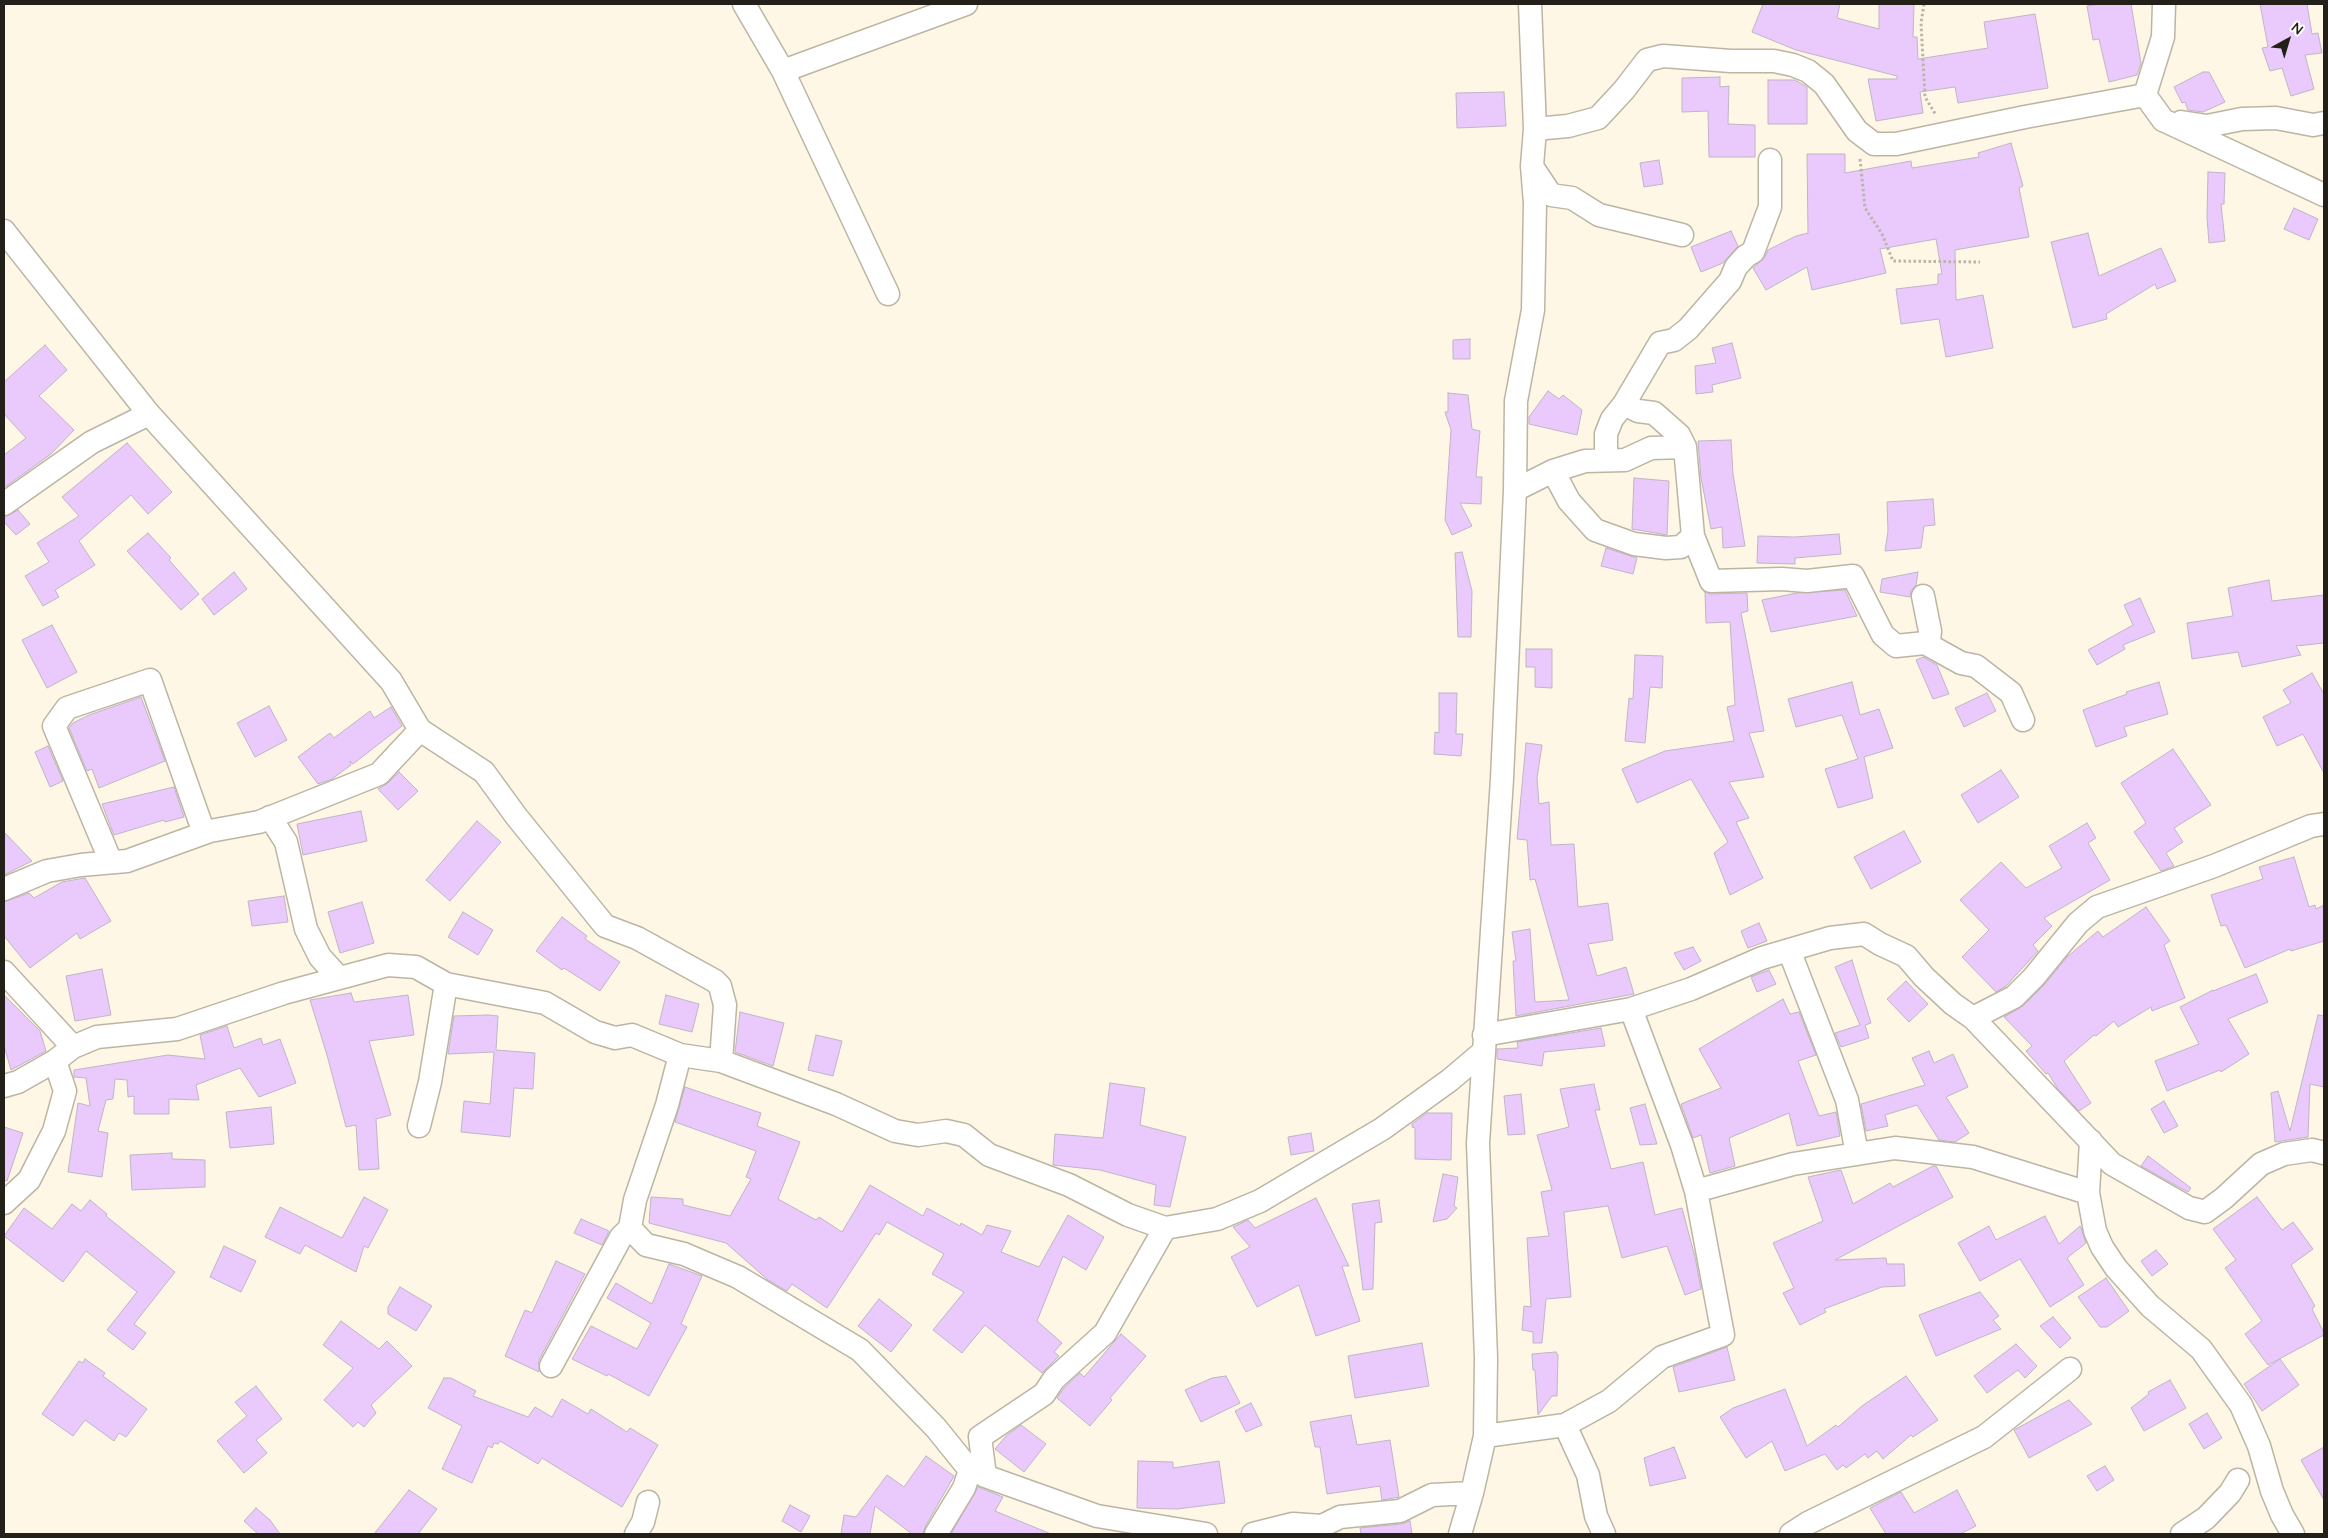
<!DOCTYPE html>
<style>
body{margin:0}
#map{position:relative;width:2328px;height:1538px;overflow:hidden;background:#fef7e5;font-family:Quicksand,sans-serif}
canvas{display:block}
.frame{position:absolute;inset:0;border:5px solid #23201a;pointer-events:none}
.north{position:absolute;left:2263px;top:15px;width:50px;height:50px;-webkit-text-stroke:4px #fff;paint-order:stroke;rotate:39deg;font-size:14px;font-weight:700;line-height:20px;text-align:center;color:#23201a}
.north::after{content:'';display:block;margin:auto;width:18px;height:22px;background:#23201a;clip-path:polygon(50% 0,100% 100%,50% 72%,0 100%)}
</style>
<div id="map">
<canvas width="2328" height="1538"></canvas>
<div class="frame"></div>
<div class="north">N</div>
</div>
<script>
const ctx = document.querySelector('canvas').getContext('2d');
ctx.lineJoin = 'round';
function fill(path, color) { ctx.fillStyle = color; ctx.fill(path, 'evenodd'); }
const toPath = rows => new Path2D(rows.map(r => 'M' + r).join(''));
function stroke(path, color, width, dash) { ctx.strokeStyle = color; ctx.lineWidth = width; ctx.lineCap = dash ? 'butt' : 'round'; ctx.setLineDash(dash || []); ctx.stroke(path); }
const building = toPath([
 [1763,4,1840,4,1837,18,1879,29,1879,4,1914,4,1913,37,1917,37,1918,59,1988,48,1984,22,2035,14,2048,88,1958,103,1955,87,1920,92,1923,113,1876,121,1868,79,1897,79,1897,76,1796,50,1752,32,1763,4],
 [2099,4,2131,4,2141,63,2137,75,2109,82,2099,39,2093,40,2087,6,2099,4],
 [2260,4,2307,4,2312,34,2318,33,2322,53,2305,55,2314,89,2291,96,2282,68,2270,71,2262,48,2268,47,2260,4],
 [2203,72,2209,72,2225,102,2203,112,2188,110,2185,102,2182,103,2174,87,2203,72],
 [1720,77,1720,87,1729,86,1728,124,1755,125,1755,157,1709,157,1708,111,1682,112,1682,78,1720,77],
 [1768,80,1795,80,1807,87,1807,124,1768,124,1768,80],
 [1504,92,1506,126,1457,128,1456,93,1504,92],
 [2011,143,2023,186,2019,188,2029,237,1955,250,1956,300,1983,295,1993,348,1946,357,1939,319,1901,324,1896,289,1938,284,1938,274,1942,274,1936,239,1880,249,1886,273,1812,290,1807,267,1766,290,1753,268,1765,257,1768,250,1796,236,1808,233,1807,154,1845,154,1845,173,1911,161,1912,168,1979,157,1978,153,2011,143],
 [1659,160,1663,184,1644,187,1640,163,1659,160],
 [2208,172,2225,173,2224,204,2221,204,2225,241,2209,243,2207,218,2208,172],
 [2294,208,2318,219,2309,240,2284,229,2294,208],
 [1731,231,1738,246,1723,263,1701,272,1691,247,1731,231],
 [2088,233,2099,276,2161,248,2176,281,2157,289,2155,284,2106,314,2107,319,2073,328,2051,242,2088,233],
 [1470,339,1470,359,1453,359,1453,340,1470,339],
 [1732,343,1741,378,1712,385,1713,392,1696,394,1695,366,1716,363,1712,348,1732,343],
 [45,345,67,370,39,396,74,430,51,454,4,488,4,455,26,438,4,414,4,382,45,345],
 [1548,391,1559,399,1563,395,1582,410,1577,435,1529,424,1529,417,1548,391],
 [1448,393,1468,395,1472,429,1480,431,1476,477,1482,477,1481,504,1460,503,1472,526,1452,535,1445,520,1451,430,1445,412,1448,412,1448,393],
 [1731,440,1733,474,1745,546,1723,548,1722,527,1711,529,1701,478,1698,441,1731,440],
 [127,443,172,492,148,514,131,495,79,541,95,565,55,590,59,597,43,606,25,576,49,562,37,543,79,516,62,497,127,443],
 [1634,478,1669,481,1667,535,1632,529,1634,478],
 [1933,499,1935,525,1924,526,1921,548,1885,551,1888,531,1887,502,1933,499],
 [18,510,30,524,16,535,4,522,4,517,18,510],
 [148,533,171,558,169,560,199,594,181,610,127,551,148,533],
 [1839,534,1841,554,1795,558,1795,564,1757,563,1758,536,1795,537,1839,534],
 [1606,548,1637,558,1633,574,1601,566,1606,548],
 [1462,552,1472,591,1471,637,1458,637,1455,553,1462,552],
 [234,572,247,589,214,615,202,599,234,572],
 [1918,572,1916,585,1911,591,1910,597,1880,592,1882,579,1918,572],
 [2269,580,2272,601,2324,595,2324,643,2296,646,2301,655,2242,667,2238,652,2192,659,2187,623,2233,616,2228,588,2269,580],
 [1845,590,1857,616,1771,632,1762,600,1797,593,1845,590],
 [1705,592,1711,594,1747,593,1748,611,1741,613,1764,731,1749,733,1764,777,1729,782,1749,818,1736,822,1763,878,1730,895,1714,853,1728,842,1691,779,1637,803,1622,769,1665,751,1734,741,1727,707,1735,705,1730,622,1706,623,1705,592],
 [2140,598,2155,632,2123,645,2125,649,2097,665,2088,650,2133,625,2124,605,2140,598],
 [52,625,77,672,47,688,22,640,52,625],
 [1526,649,1552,649,1552,688,1535,687,1535,667,1526,667,1526,649],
 [1635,655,1663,656,1662,688,1650,687,1645,743,1625,741,1629,698,1633,699,1635,655],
 [1923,657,1937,665,1949,694,1933,699,1916,660,1923,657],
 [2312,673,2324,694,2324,773,2303,734,2277,746,2263,717,2291,703,2283,690,2312,673],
 [1852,682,1860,715,1879,709,1893,748,1864,757,1873,798,1838,808,1825,769,1858,759,1842,715,1796,727,1788,699,1852,682],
 [2159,682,2168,714,2124,727,2127,736,2096,747,2083,710,2127,694,2126,692,2159,682],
 [1439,693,1457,693,1456,734,1463,734,1461,756,1434,754,1435,732,1439,733,1439,693],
 [1987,693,1996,711,1964,727,1955,708,1987,693],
 [141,697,165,761,99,788,92,769,87,771,69,728,73,723,89,715,141,697],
 [269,706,287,740,255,757,237,723,269,706],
 [391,707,402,726,353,764,350,761,351,765,332,779,318,784,298,757,330,733,334,738,370,711,374,718,391,707],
 [1526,743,1542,745,1537,778,1539,804,1549,802,1551,845,1574,844,1578,907,1608,903,1613,940,1588,944,1597,976,1626,967,1634,994,1516,1016,1513,961,1516,961,1512,932,1530,929,1535,1002,1569,1000,1535,879,1530,880,1527,840,1517,839,1526,743],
 [48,746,63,781,50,787,35,752,48,746],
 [2173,749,2211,805,2174,828,2183,842,2166,853,2174,866,2161,871,2134,832,2146,823,2121,783,2173,749],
 [2001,770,2019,797,1978,823,1961,795,2001,770],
 [399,772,418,791,398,810,378,789,388,783,399,772],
 [174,787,184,817,165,822,164,820,114,835,102,804,174,787],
 [361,811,367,841,303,855,297,824,361,811],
 [477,821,501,842,450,901,426,880,477,821],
 [2087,823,2096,838,2088,843,2110,880,2044,918,2052,926,2033,945,2038,951,2006,986,1996,992,1962,957,1989,930,1960,900,2001,862,2026,888,2062,868,2049,846,2087,823],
 [1904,831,1921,862,1871,889,1854,857,1904,831],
 [4,832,32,861,4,875,4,832],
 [2294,857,2309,907,2315,905,2316,909,2324,905,2324,941,2291,951,2290,949,2245,968,2226,925,2221,926,2211,895,2263,879,2259,867,2294,857],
 [85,878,111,921,80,939,77,933,30,968,4,936,4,902,29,893,34,898,62,882,85,878],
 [284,896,288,922,252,926,248,901,284,896],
 [362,902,374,943,340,953,328,912,362,902],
 [2146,907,2170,941,2164,945,2185,998,2152,1011,2151,1007,2118,1027,2114,1021,2096,1036,2094,1035,2064,1061,2091,1103,2079,1111,2058,1089,2048,1073,2046,1074,2026,1051,2032,1046,2004,1017,2023,1006,2044,985,2067,957,2098,931,2103,937,2146,907],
 [463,912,493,930,478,955,448,937,463,912],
 [562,917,587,936,585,939,620,962,600,991,564,968,562,970,536,951,562,917],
 [1759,923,1767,941,1748,948,1741,931,1759,923],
 [1693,947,1701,961,1684,970,1674,953,1693,947],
 [1852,960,1871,1023,1865,1025,1869,1038,1841,1047,1835,1033,1860,1025,1835,967,1852,960],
 [102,969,111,1015,75,1021,66,976,102,969],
 [1769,970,1776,984,1757,992,1751,977,1769,970],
 [2256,974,2268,1002,2228,1019,2249,1054,2221,1072,2220,1070,2167,1091,2155,1061,2199,1044,2180,1007,2213,990,2213,991,2256,974],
 [1906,981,1928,1004,1909,1022,1887,999,1906,981],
 [351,993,354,1002,408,995,414,1035,369,1041,391,1115,376,1119,379,1169,359,1170,356,1125,346,1127,327,1055,310,1000,351,993],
 [4,995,40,1031,46,1051,11,1070,4,1046,4,995],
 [666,995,699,1004,692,1032,659,1024,666,995],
 [1783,999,1790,1014,1799,1012,1816,1055,1798,1061,1819,1116,1836,1112,1840,1136,1797,1146,1789,1113,1729,1138,1735,1166,1710,1173,1701,1135,1693,1138,1681,1104,1721,1088,1699,1049,1783,999],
 [740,1012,784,1023,773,1066,735,1052,740,1012],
 [488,1015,498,1016,496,1050,535,1053,533,1089,514,1088,510,1137,461,1132,464,1101,490,1104,494,1052,448,1054,454,1016,488,1015],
 [2318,1015,2324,1016,2324,1087,2310,1084,2308,1137,2275,1142,2271,1093,2278,1091,2290,1131,2318,1015],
 [227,1026,234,1048,261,1038,263,1045,280,1039,296,1083,259,1097,240,1068,196,1085,199,1100,169,1099,169,1114,134,1114,134,1096,128,1097,127,1080,115,1079,113,1099,106,1100,98,1131,108,1133,102,1177,68,1172,78,1103,90,1106,86,1078,74,1077,74,1070,168,1055,205,1059,200,1035,227,1026],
 [1601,1028,1605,1046,1544,1052,1542,1066,1497,1059,1497,1049,1518,1048,1517,1042,1601,1028],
 [816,1035,842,1041,833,1076,808,1070,816,1035],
 [1929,1051,1934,1063,1953,1054,1968,1087,1946,1097,1969,1133,1955,1142,1939,1140,1917,1105,1885,1115,1888,1126,1866,1131,1861,1104,1925,1085,1912,1058,1929,1051],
 [1110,1083,1145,1088,1140,1125,1186,1137,1170,1207,1154,1205,1156,1185,1100,1170,1053,1165,1055,1134,1103,1138,1110,1083],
 [1594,1084,1600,1110,1595,1110,1611,1169,1643,1162,1655,1215,1682,1208,1695,1257,1701,1289,1685,1295,1667,1246,1622,1258,1608,1206,1564,1212,1571,1297,1546,1299,1542,1343,1533,1343,1533,1332,1522,1330,1524,1306,1531,1307,1527,1238,1549,1236,1541,1192,1552,1190,1537,1135,1569,1127,1560,1089,1594,1084],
 [685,1087,761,1113,757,1126,800,1142,778,1199,816,1220,819,1217,842,1232,870,1185,923,1216,927,1208,960,1226,961,1223,982,1235,987,1225,1011,1231,1001,1252,1039,1267,1068,1215,1104,1237,1086,1270,1063,1256,1037,1321,1062,1343,1054,1352,1059,1356,1042,1373,985,1325,962,1353,933,1330,964,1292,932,1274,944,1254,887,1222,879,1235,876,1233,827,1308,792,1284,787,1291,768,1280,726,1243,649,1223,651,1197,683,1199,683,1205,730,1216,751,1179,746,1177,756,1151,675,1122,685,1087],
 [1521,1094,1525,1134,1508,1135,1504,1096,1521,1094],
 [2164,1101,2178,1126,2164,1133,2151,1109,2164,1101],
 [1645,1104,1651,1125,1657,1144,1640,1145,1630,1108,1645,1104],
 [271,1107,274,1144,230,1148,226,1112,271,1107],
 [1427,1113,1452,1113,1451,1160,1415,1159,1415,1128,1412,1127,1412,1124,1427,1113],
 [4,1127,23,1133,7,1181,4,1180,4,1127],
 [1311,1133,1314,1151,1291,1155,1288,1137,1311,1133],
 [172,1153,172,1159,205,1160,205,1187,132,1190,130,1155,172,1153],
 [2148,1156,2191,1188,2188,1192,2141,1166,2148,1156],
 [1933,1166,1936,1166,1953,1197,1835,1260,1886,1258,1887,1264,1904,1264,1905,1286,1882,1287,1824,1309,1826,1312,1800,1325,1783,1293,1794,1288,1773,1243,1823,1221,1808,1177,1841,1170,1853,1204,1890,1183,1893,1187,1933,1166],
 [1443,1174,1458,1177,1454,1206,1457,1208,1447,1219,1433,1222,1443,1174],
 [364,1197,388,1210,368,1248,364,1246,356,1272,305,1245,300,1254,265,1237,280,1207,342,1238,364,1197],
 [2257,1197,2282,1230,2293,1222,2313,1249,2291,1265,2315,1306,2312,1309,2324,1333,2324,1335,2268,1365,2245,1334,2262,1321,2225,1268,2236,1260,2213,1229,2257,1197],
 [1316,1198,1349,1266,1342,1266,1360,1321,1316,1336,1299,1285,1257,1307,1231,1257,1250,1247,1233,1227,1248,1220,1255,1228,1316,1198],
 [90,1200,107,1214,106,1216,175,1272,134,1324,146,1333,133,1350,107,1330,137,1292,86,1251,63,1282,4,1236,24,1208,52,1229,72,1204,81,1211,90,1200],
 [1379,1200,1382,1222,1375,1223,1373,1289,1363,1290,1352,1204,1379,1200],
 [2045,1216,2059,1244,2080,1226,2081,1228,2086,1243,2067,1258,2084,1285,2050,1307,2020,1259,1980,1281,1958,1243,1989,1226,1996,1240,2045,1216],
 [581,1219,609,1231,602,1245,574,1233,581,1219],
 [224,1246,256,1261,241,1292,210,1277,224,1246],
 [2156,1250,2168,1264,2152,1276,2141,1261,2156,1250],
 [556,1261,585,1274,539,1360,539,1372,505,1356,525,1310,532,1313,556,1261],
 [669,1264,702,1276,681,1324,687,1327,649,1396,608,1374,607,1376,572,1359,591,1326,637,1349,651,1323,607,1298,616,1283,652,1304,669,1264],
 [2106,1278,2129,1311,2107,1327,2100,1327,2078,1297,2106,1278],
 [400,1287,432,1306,416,1331,388,1314,388,1307,400,1287],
 [1980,1292,1999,1316,1993,1320,2001,1329,1936,1356,1919,1315,1980,1292],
 [879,1299,912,1325,891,1352,858,1326,879,1299],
 [2053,1317,2071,1338,2060,1348,2040,1326,2053,1317],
 [341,1321,379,1349,387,1341,412,1366,371,1405,376,1413,364,1427,358,1422,353,1427,324,1400,353,1368,323,1345,341,1321],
 [1121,1334,1146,1356,1110,1398,1112,1400,1090,1426,1057,1398,1064,1388,1080,1373,1084,1377,1121,1334],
 [1422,1343,1429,1386,1355,1398,1348,1356,1422,1343],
 [2016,1344,2037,1366,2025,1378,2018,1370,1987,1393,1974,1376,2016,1344],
 [1727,1347,1735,1380,1679,1392,1673,1367,1727,1347],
 [1556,1352,1558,1355,1557,1396,1552,1396,1538,1415,1535,1370,1533,1370,1532,1354,1556,1352],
 [85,1359,105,1373,103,1376,147,1409,126,1437,119,1433,114,1441,85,1420,73,1436,42,1414,79,1361,83,1363,85,1359],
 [2280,1359,2299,1385,2262,1411,2244,1384,2280,1359],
 [1226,1376,1240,1403,1201,1422,1185,1390,1212,1378,1226,1376],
 [1906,1376,1938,1420,1913,1437,1911,1435,1883,1459,1877,1451,1868,1458,1865,1454,1846,1468,1843,1465,1837,1470,1825,1454,1785,1471,1772,1441,1746,1458,1720,1417,1733,1408,1785,1389,1807,1446,1836,1425,1838,1427,1862,1406,1906,1376],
 [444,1378,451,1378,476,1391,473,1396,528,1417,535,1407,552,1417,562,1399,588,1414,591,1409,627,1432,630,1428,658,1445,622,1507,542,1458,538,1464,500,1441,498,1444,494,1443,492,1448,488,1446,472,1483,442,1469,462,1426,428,1408,444,1378],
 [2170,1380,2186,1408,2144,1431,2131,1408,2149,1394,2148,1392,2170,1380],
 [256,1386,282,1419,256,1440,267,1453,244,1473,217,1441,247,1416,235,1402,256,1386],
 [2069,1400,2092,1424,2029,1458,2014,1430,2069,1400],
 [1251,1403,1262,1425,1246,1432,1235,1411,1251,1403],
 [2207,1413,2222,1438,2204,1449,2189,1424,2207,1413],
 [1351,1415,1357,1445,1390,1440,1399,1497,1382,1500,1380,1486,1327,1494,1320,1447,1315,1447,1310,1422,1351,1415],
 [1021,1425,1046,1444,1024,1472,995,1449,1006,1436,1021,1425],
 [1674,1447,1686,1478,1650,1486,1644,1458,1674,1447],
 [2324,1447,2324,1500,2301,1460,2324,1447],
 [926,1456,954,1476,925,1527,923,1534,912,1534,875,1506,870,1534,841,1534,844,1515,856,1517,887,1475,904,1487,926,1456],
 [1138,1461,1173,1462,1173,1468,1219,1461,1225,1503,1177,1509,1137,1508,1138,1461],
 [2105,1466,2114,1480,2097,1491,2087,1476,2105,1466],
 [978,1487,1003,1497,995,1511,1051,1534,951,1534,978,1487],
 [409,1490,437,1509,418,1534,374,1534,409,1490],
 [1957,1490,1976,1526,1960,1534,1886,1534,1870,1508,1901,1492,1914,1513,1957,1490],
 [790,1505,810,1516,801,1532,782,1521,790,1505],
 [256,1508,270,1520,280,1534,258,1534,244,1521,256,1508],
 [1410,1521,1412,1534,1361,1534,1360,1528,1401,1524,1410,1521]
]);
const path = toPath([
 [1924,4,1921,23,1925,97,1936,115],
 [1860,159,1865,208,1882,234,1893,261,1980,262]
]);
const minor = toPath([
 [744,4,783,71,888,294],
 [783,71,966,4],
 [2145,95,2163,120,2324,195],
 [2181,122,2207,126,2242,119,2276,118,2313,125,2324,123],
 [1535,129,1568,126,1598,118,1624,90,1647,60,1663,56,1731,61,1774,61,1793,65,1808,71,1824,84,1857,131,1874,144,1896,144,2025,117,2145,95,2163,37,2164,4],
 [1770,160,1770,207,1753,252,1746,256,1736,267,1730,281,1688,329,1674,340,1660,343,1624,404,1638,411,1654,413,1679,435,1685,447,1693,536,1711,581,1782,579,1807,581,1853,576,1883,635,1896,646,1925,643,1961,663,1976,666,2011,693,2023,720],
 [1533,168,1551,195,1572,198,1599,215,1682,235],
 [4,231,149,414,391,681,420,730,484,772,516,816,605,926,637,938,715,981,720,986,725,1005,721,1061],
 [1606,460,1606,434,1612,419,1624,404],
 [1553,471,1569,501,1595,530,1634,544,1666,548,1681,547,1693,536],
 [1515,490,1553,471,1585,461,1625,460,1651,448,1685,447],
 [4,504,92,442,149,414],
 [1923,596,1930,631,1929,641,1925,643],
 [270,817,286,842,306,929,320,957,339,978],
 [111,862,54,726,67,708,150,680,204,833],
 [4,889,47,871,81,865,127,861,210,831,259,822,379,774,420,730],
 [1789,950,1847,1100,1857,1154],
 [4,972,73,1047],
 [1973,1018,2014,997,2034,977,2078,923,2097,907,2214,866,2311,826,2324,824],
 [1484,1035,1631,1009,1691,989,1762,958,1830,938,1864,934,1880,944,1906,956,1924,977,1953,1004,1973,1018,2112,1164,2189,1208,2205,1212,2224,1198,2261,1164,2284,1154,2312,1150,2324,1153],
 [680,1055,667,1105,635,1200,630,1228,646,1245,684,1254,738,1277,860,1350,936,1428,965,1464,971,1467],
 [4,1086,18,1082,55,1061,73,1047,97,1037,177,1029,284,993,388,965,416,967,446,984,545,1003,595,1032,615,1038,632,1035,680,1055,721,1061,836,1104,895,1131,918,1135,946,1131,964,1135,989,1155,1069,1185,1128,1215,1165,1228,1217,1219,1260,1201,1382,1129,1450,1080,1483,1052],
 [419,1126,430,1082,446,984],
 [2091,1141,2088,1193,2095,1231,2102,1247,2116,1268,2150,1306,2201,1349,2241,1405,2259,1446,2272,1491,2282,1515,2293,1534],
 [1696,1191,1793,1164,1895,1148,1973,1157,2088,1193],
 [4,1203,29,1180,54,1131,65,1091,55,1061],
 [551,1366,621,1237,630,1228],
 [1565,1425,1588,1475,1596,1516,1604,1534],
 [1485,1436,1565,1425,1609,1401,1662,1357,1723,1335,1696,1191,1682,1145,1631,1009],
 [985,1476,980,1437,1044,1394,1054,1379,1105,1333,1165,1228],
 [636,1534,643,1522,648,1502],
 [936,1534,964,1488,971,1467,985,1476,1097,1516,1206,1534],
 [1253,1534,1293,1524,1322,1526,1340,1517,1400,1511,1432,1495,1472,1493],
 [1460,1534,1472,1493,1485,1436,1486,1358,1478,1143,1502,779,1515,490,1516,401,1533,310,1535,203,1532,166,1535,129,1530,4],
 [1791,1534,1808,1523,1984,1437,2070,1369],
 [2182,1534,2206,1518,2230,1493,2238,1480]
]);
fill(building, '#eac9fd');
stroke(building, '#bfb5c5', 1);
stroke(minor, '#bcb5a4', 25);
stroke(path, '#bbb5a7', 3, [2.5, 2.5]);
stroke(minor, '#fff', 22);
</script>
